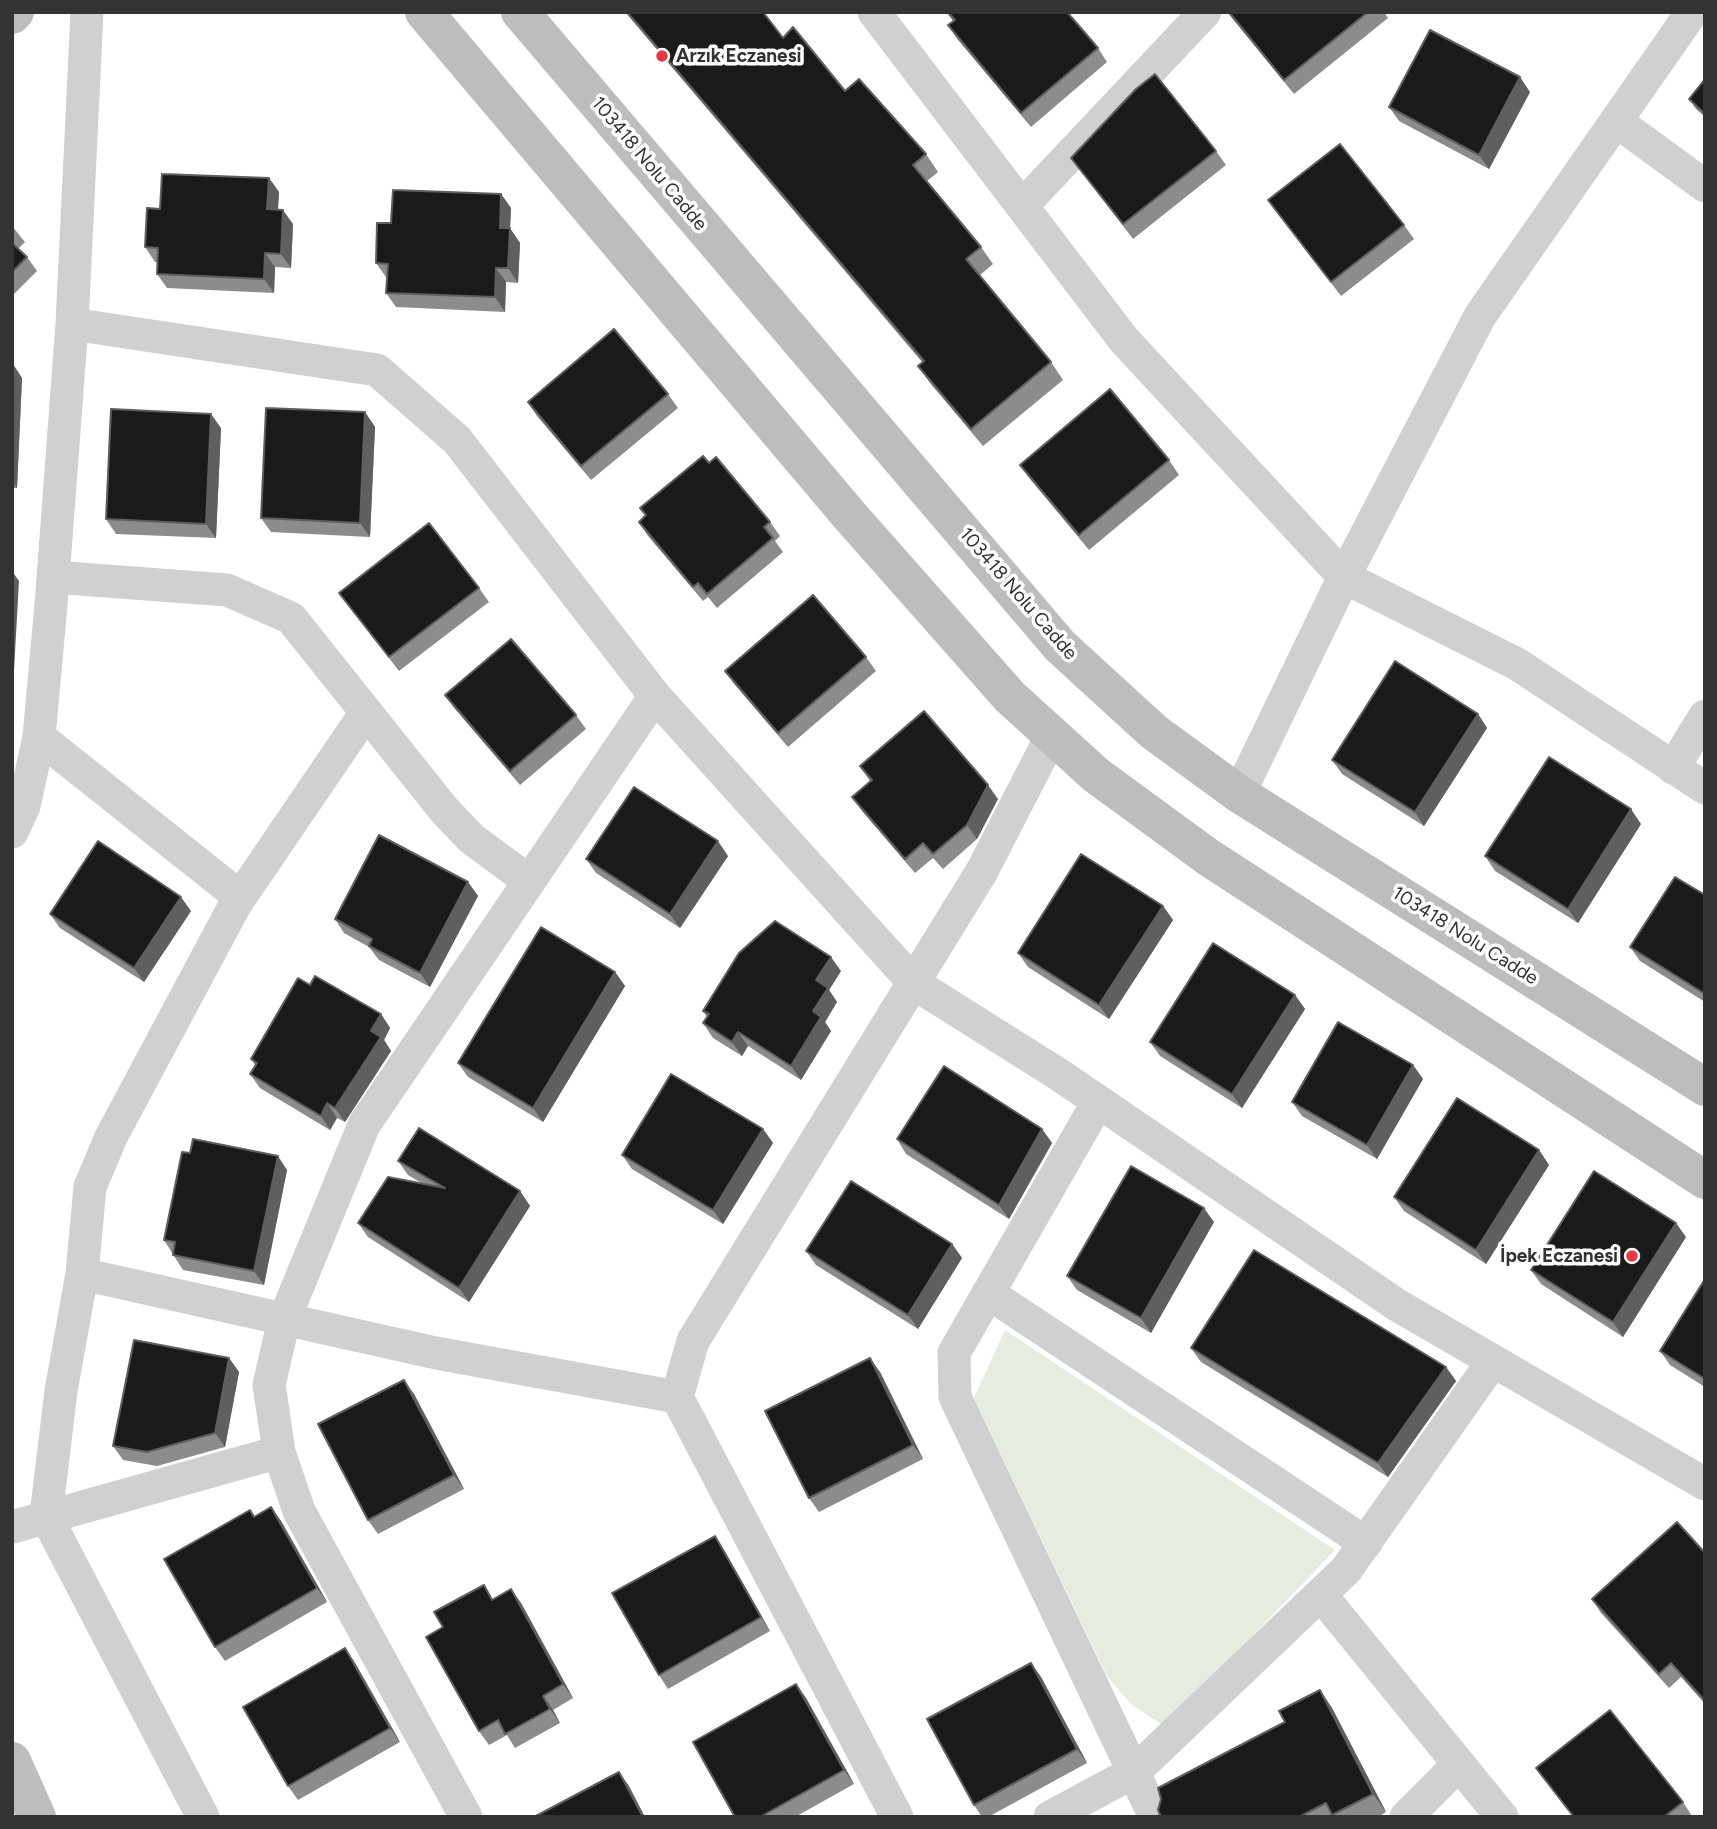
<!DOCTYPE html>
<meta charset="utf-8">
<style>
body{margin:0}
#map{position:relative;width:1717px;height:1829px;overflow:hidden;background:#fff;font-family:Figtree,sans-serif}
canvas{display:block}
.frame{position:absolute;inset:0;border:14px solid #333;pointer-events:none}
</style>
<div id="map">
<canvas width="1717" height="1829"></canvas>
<div class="frame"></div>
</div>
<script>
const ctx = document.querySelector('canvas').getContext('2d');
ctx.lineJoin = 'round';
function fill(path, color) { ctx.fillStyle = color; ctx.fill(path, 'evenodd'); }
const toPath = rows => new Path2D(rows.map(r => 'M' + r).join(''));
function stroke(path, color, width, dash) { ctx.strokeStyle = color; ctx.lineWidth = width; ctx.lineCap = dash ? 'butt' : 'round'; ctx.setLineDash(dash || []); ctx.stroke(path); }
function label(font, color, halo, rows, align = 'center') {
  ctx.font = font + ' Figtree,sans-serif'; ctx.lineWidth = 7; ctx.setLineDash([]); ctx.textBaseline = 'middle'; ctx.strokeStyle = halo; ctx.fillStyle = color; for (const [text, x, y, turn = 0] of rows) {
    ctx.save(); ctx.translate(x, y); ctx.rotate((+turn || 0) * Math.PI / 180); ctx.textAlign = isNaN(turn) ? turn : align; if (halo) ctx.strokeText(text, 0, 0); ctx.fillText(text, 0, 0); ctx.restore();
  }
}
const green = toPath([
 [1005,1330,1335,1550,1165,1727,1130,1703,1107,1676,974,1398]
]);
const street = toPath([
 [874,12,1124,340,1344,577,1517,664,1705,788],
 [1616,121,1705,186],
 [1022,206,1205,12],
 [72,324,377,370,457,440,655,696,915,984,1058,1074,1397,1305,1705,1484],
 [53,577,227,590,291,618,445,811,472,839,529,881],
 [39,737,240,897],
 [1673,768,1705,716],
 [1239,794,1344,577,1480,316,1692,12],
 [12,832,24,806,39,737,51,605,72,324,87,12],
 [1098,1102,954,1353,955,1397,1155,1817],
 [82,1274,436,1353,677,1397],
 [988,1293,1366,1543],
 [12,1527,279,1452],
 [1321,1595,1502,1817],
 [203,1817,46,1516,61,1391,82,1274,90,1187,111,1137,235,905,365,714],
 [466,1817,299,1511,279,1452,269,1385,284,1320,364,1125,655,696],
 [897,1817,677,1397,693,1341,982,871,1052,735],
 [1050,1817,1134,1772,1346,1570,1493,1361],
 [1406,1817,1459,1764]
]);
const secondary = toPath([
 [424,12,850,516,1010,697,1096,775,1208,857,1705,1180],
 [520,12,1060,646,1154,732,1239,794,1705,1087],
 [12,15,15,12],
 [12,1761,37,1817]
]);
const wall = toPath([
 [625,12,765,12,765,15,783,38,845,91,926,154,938,172,927,181,981,247,993,264,979,276,1051,362,1063,380,983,446,930,383,918,366,922,362],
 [946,12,1067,12,1098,48,1107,62,1031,127,958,40,948,25,953,21],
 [1227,12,1384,12,1388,18,1294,94],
 [1705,79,1705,117,1696,109,1689,99],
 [1530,92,1489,169,1399,121,1389,107],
 [1216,151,1226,165,1133,239,1071,158],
 [269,178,279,192,278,210,293,224,291,268,275,267,274,293,167,288,157,274,157,262,155,262,145,247,160,209],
 [501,194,511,208,510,229,520,243,518,283,506,282,505,312,396,307,386,293,387,277,386,277,376,263,391,223],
 [1268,200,1404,225,1414,239,1341,296],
 [12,226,25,242,18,249,27,257,37,271,12,296],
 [12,364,22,378,17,488,12,488],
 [668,394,678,408,591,480,537,416,528,402],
 [365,412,375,427,370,537,271,532,261,518],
 [221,428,216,538,116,534,106,519],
 [1169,460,1179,475,1089,550,1030,479,1020,465],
 [640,508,770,522,780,536,775,541,783,552,717,608,708,597,703,601,648,536,639,522,646,516],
 [479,588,489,602,399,671,339,593],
 [866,657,876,671,788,747,735,685,725,671],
 [445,695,576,715,586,729,520,785,455,709],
 [1478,714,1487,728,1424,826,1342,774,1332,760],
 [860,766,998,799,977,839,943,869,933,858,915,873,862,811,852,797,870,781],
 [1641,824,1578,923,1495,871,1485,856],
 [728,856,680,928,596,873,586,859],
 [468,882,478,896,430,987,379,960,369,947,344,933,335,919],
 [1705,895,1705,1002,1640,961,1630,947],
 [1163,906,1173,920,1109,1019,1028,967,1018,953],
 [191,911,144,982,60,928,50,914],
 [841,971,829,990,837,1002,825,1022,831,1031,801,1080,748,1046,742,1056,713,1038,703,1023,707,1017,703,1011],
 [615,972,625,986,543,1122,468,1077,458,1063],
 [310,985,381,1014,390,1028,384,1040,391,1051,345,1122,337,1118,330,1130,260,1088,250,1074,255,1065,251,1059],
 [1295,995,1305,1009,1242,1108,1160,1056,1150,1042],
 [1413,1065,1423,1079,1377,1159,1302,1116,1292,1102],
 [763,1129,773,1143,723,1224,632,1169,622,1155],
 [1042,1129,1052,1143,1009,1219,906,1154,897,1139],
 [1539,1150,1549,1165,1486,1264,1404,1211,1394,1197],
 [398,1161,520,1191,530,1206,469,1302,368,1237,358,1223,423,1184,408,1175],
 [287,1170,264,1285,183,1270,164,1240],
 [1214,1222,1151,1333,1077,1290,1067,1276],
 [1686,1237,1623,1337,1541,1284,1531,1270],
 [952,1244,962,1258,918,1329,816,1265,806,1251],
 [1705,1279,1705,1387,1670,1365,1660,1351],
 [1191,1348,1446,1367,1456,1381,1388,1477,1201,1362],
 [229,1358,239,1372,225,1447,157,1466,123,1460,113,1446],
 [880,1372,923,1459,819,1512,809,1498],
 [414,1394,464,1489,378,1534,368,1520],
 [271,1507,281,1521,327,1602,225,1661,215,1647,250,1510,255,1517],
 [724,1550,770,1631,668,1689,659,1675],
 [1705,1553,1705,1704,1681,1677,1669,1688,1601,1613,1592,1599],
 [511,1589,521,1603,573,1698,553,1710,560,1723,515,1748,507,1735,489,1745,479,1731,494,1599],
 [345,1648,355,1663,400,1742,298,1800,288,1786],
 [1031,1663,1041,1677,1087,1763,988,1817,982,1817,974,1805],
 [796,1684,806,1698,854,1784,795,1817,735,1817],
 [1320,1690,1332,1708,1386,1812,1378,1817,1161,1817,1285,1722],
 [1536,1768,1683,1802,1692,1816,1573,1817]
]);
const shadedWall = toPath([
 [1520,77,1530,92,1489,169,1479,155],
 [269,178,279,192,277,223,267,209],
 [501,194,511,208,510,228,520,243,518,283,508,268,500,228],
 [283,210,293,224,291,268,281,254],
 [265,253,275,267,274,293,264,279],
 [496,268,506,282,505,312,495,297],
 [13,364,22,378,17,488,12,481],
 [365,412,375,427,370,537,360,523],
 [211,414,221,428,216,538,206,524],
 [12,571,19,581,14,671,12,669],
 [1478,714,1487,728,1424,826,1415,812],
 [988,785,998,799,977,839,967,825],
 [1631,809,1641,824,1578,923,1568,909],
 [718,841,728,856,680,928,670,914],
 [468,882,478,896,430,987,420,973],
 [181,897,191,911,144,982,134,968],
 [1163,906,1173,920,1109,1019,1099,1005],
 [831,957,841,971,829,990,837,1002,825,1022,831,1031,801,1080,791,1066,813,1011,816,980],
 [615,972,625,986,543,1122,533,1108],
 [1295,995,1305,1009,1242,1108,1232,1094],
 [381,1014,390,1028,384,1040,391,1051,345,1122,335,1108,371,1031],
 [738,1032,748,1046,742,1056,732,1042],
 [1413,1065,1423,1079,1377,1159,1367,1145],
 [327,1103,337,1118,330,1130,321,1116],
 [763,1129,773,1143,723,1224,713,1210],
 [1042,1129,1052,1143,1009,1219,999,1205],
 [1539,1150,1549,1165,1486,1264,1476,1250],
 [278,1156,287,1170,264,1285,254,1271],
 [520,1191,530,1206,469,1302,459,1288],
 [1204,1208,1214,1222,1151,1333,1141,1318],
 [1676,1223,1686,1237,1623,1337,1613,1322],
 [952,1244,962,1258,918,1329,908,1315],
 [229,1358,239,1372,225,1447,215,1433],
 [870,1358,880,1372,923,1459,913,1445],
 [1446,1367,1456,1381,1388,1477,1378,1463],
 [404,1380,414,1394,464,1489,454,1475],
 [271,1507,281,1521,327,1602,317,1588],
 [715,1536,724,1550,770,1631,761,1617],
 [511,1589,521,1603,573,1698,563,1684],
 [345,1648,355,1663,400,1742,390,1728],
 [1031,1663,1041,1677,1087,1763,1077,1749],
 [796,1684,806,1698,854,1784,844,1770],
 [1320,1690,1332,1708,1386,1812,1373,1794],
 [543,1696,553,1710,560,1723,550,1709],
 [619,1772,629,1786,645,1817,643,1817]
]);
const building = toPath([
 [627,12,763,12,783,38,793,27,845,91,859,79,926,154,913,165,981,247,966,259,1051,362,971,429,918,366,924,361,627,12],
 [948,12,1067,12,1098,48,1021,113,948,25,955,20,948,12],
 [1229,12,1368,12,1284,80,1229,12],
 [1430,30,1520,77,1479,155,1389,107,1430,30],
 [1155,74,1216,151,1123,224,1071,158,1136,89,1155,74],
 [1705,79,1705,114,1689,99,1705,79],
 [1340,144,1404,225,1331,282,1268,200,1340,144],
 [162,174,269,178,267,209,283,210,281,254,265,253,264,279,157,274,158,248,145,247,147,208,160,209,162,174],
 [393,190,501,194,500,228,510,228,508,268,496,268,495,297,386,293,388,264,376,263,377,223,391,223,393,190],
 [12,243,27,257,12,272,12,243],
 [614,329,668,394,581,466,528,402,614,329],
 [1110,389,1169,460,1079,535,1020,465,1110,389],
 [266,408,365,412,360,523,261,518,266,408],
 [111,409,211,414,206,524,106,519,111,409],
 [703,456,709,463,716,457,770,522,764,527,773,538,707,594,698,583,693,587,639,522,646,515,640,508,703,456],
 [429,523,479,588,389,657,339,593,429,523],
 [813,595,866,657,778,733,725,671,813,595],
 [511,639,576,715,510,771,445,695,511,639],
 [1395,661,1478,714,1415,812,1332,760,1395,661],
 [924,711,988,785,967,825,933,854,923,843,905,859,852,797,872,780,860,766,924,711],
 [1549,757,1631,809,1568,909,1485,856,1549,757],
 [634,787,718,841,670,914,586,859,634,787],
 [379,835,468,882,420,973,369,946,372,939,335,919,379,835],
 [98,841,181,897,134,968,50,914,98,841],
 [1081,854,1163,906,1099,1005,1018,953,1081,854],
 [1675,877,1705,895,1705,994,1630,947,1675,877],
 [775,921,831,957,816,980,828,988,813,1011,821,1017,791,1066,738,1032,732,1042,703,1023,709,1014,703,1011,739,953,775,921],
 [541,927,615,972,533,1108,458,1063,541,927],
 [1213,943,1295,995,1232,1094,1150,1042,1213,943],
 [315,976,381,1014,371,1031,381,1037,335,1108,327,1103,321,1116,250,1074,257,1063,251,1059,298,978,310,985,315,976],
 [1338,1022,1413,1065,1367,1145,1292,1102,1338,1022],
 [944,1066,1042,1129,999,1205,897,1139,944,1066],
 [671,1074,763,1129,713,1210,622,1155,671,1074],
 [1457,1098,1539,1150,1476,1250,1394,1197,1457,1098],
 [419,1128,520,1191,459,1288,358,1223,388,1177,445,1188,398,1161,419,1128],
 [193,1139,278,1156,254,1271,173,1255,175,1242,164,1240,182,1152,190,1153,193,1139],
 [1131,1166,1204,1208,1141,1318,1067,1276,1131,1166],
 [1594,1171,1676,1223,1613,1322,1531,1270,1594,1171],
 [851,1181,952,1244,908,1315,806,1251,851,1181],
 [1254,1250,1446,1367,1378,1463,1191,1348,1254,1250],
 [1705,1279,1705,1379,1660,1351,1705,1279],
 [134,1340,229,1358,215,1433,147,1452,113,1446,134,1340],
 [870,1358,913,1445,809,1498,765,1411,870,1358],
 [404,1380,454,1475,368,1520,318,1424,404,1380],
 [271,1507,317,1588,215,1647,164,1559,250,1510,254,1517,271,1507],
 [1677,1522,1705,1553,1705,1701,1671,1663,1659,1674,1592,1599,1677,1522],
 [715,1536,761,1617,659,1675,612,1593,715,1536],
 [484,1585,492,1600,511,1589,563,1684,543,1696,550,1709,505,1734,498,1720,479,1731,426,1637,443,1627,434,1612,484,1585],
 [345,1648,390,1728,288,1786,243,1707,345,1648],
 [1031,1663,1077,1749,974,1805,927,1719,1031,1663],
 [796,1684,844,1770,760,1817,735,1817,693,1742,796,1684],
 [1320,1690,1373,1794,1332,1815,1326,1803,1299,1817,1161,1817,1158,1810,1161,1799,1158,1788,1285,1722,1279,1711,1320,1690],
 [1610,1710,1683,1802,1664,1817,1574,1817,1536,1768,1610,1710],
 [619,1772,643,1817,534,1817,619,1772]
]);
const markers = [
 [662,56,7,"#e63946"],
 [1632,1256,7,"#e63946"]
];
const poiNames = [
 ["Arzık Eczanesi",676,56],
 ["İpek Eczanesi",1618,1256,"right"]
];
const streetNames = [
 ["103418 Nolu Cadde",649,164,50],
 ["103418 Nolu Cadde",1018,594,49],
 ["103418 Nolu Cadde",1465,936,32]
];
fill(green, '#e6ecdf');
stroke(street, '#d0d0d0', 33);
stroke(secondary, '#bdbdbd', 38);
fill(wall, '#8c8c8c');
fill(shadedWall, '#5f5f5f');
fill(building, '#1a1a1a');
stroke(building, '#5f5f5f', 2);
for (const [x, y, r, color] of markers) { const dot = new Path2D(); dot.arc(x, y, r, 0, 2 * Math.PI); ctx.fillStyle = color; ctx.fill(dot); stroke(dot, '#fff', 2.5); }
label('bold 19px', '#333', '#fff', poiNames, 'left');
label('19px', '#333', '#fff', streetNames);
</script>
